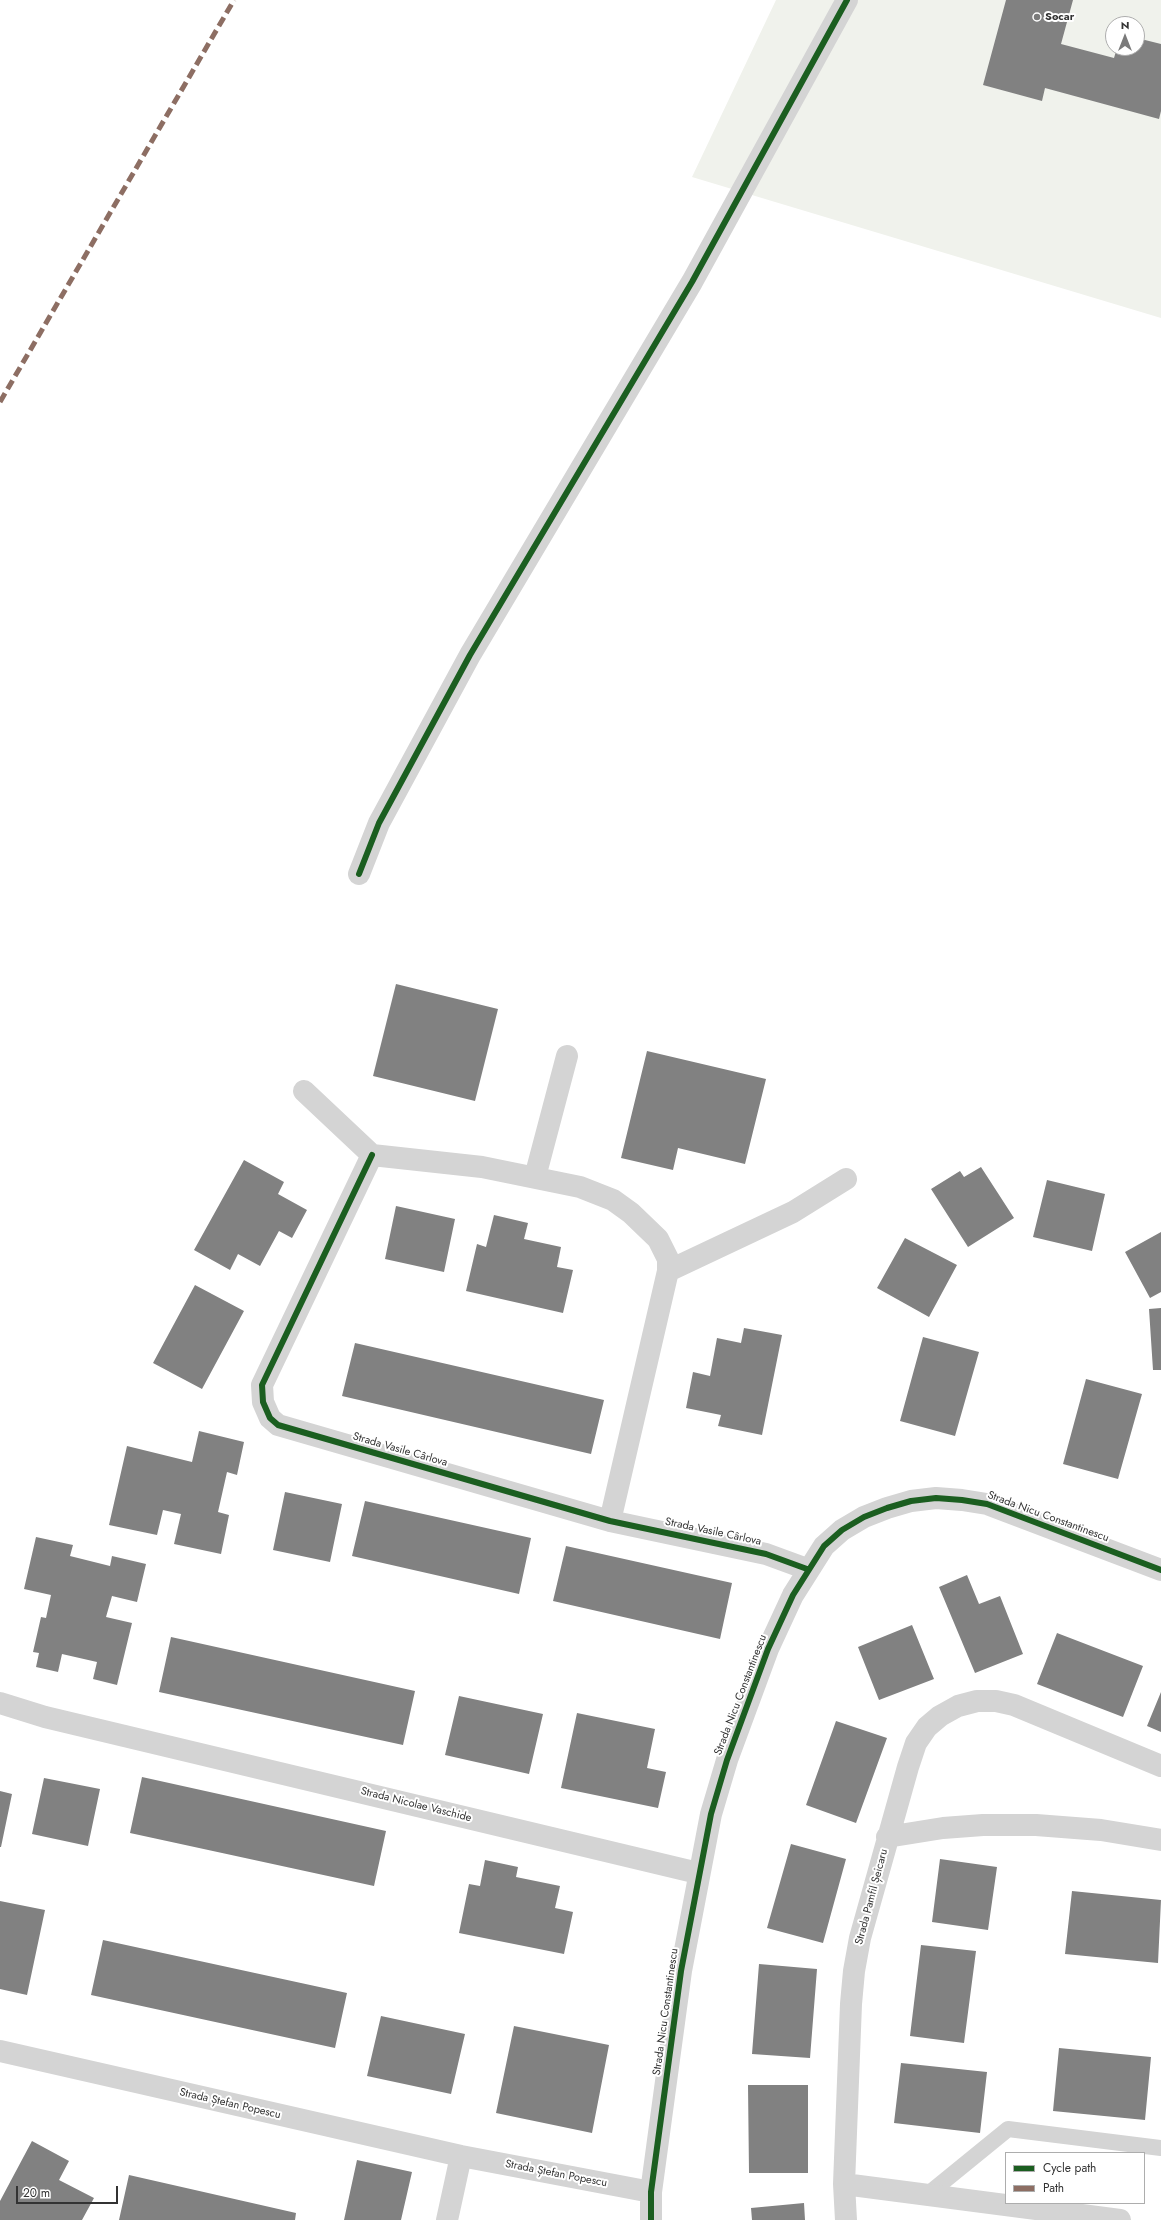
<!DOCTYPE html>
<meta charset="utf-8">
<style>
body{margin:0}
#map{position:relative;width:1161px;height:2220px;overflow:hidden;background:#fff;font-family:Jost,sans-serif}
canvas{display:block}
.legend{position:absolute;left:1005px;top:2152px;width:140px;height:52px;box-sizing:border-box;background:#fff;border:1px solid #adadad;margin:0;padding:5px 7px;list-style:none;font-size:12px;color:#333}
.legend li{display:flex;align-items:center;gap:8px;height:20px}
.legend b{width:20px;border:1px solid #adadad}
.north{position:absolute;left:1105px;top:16px;width:40px;height:40px;box-sizing:border-box;background:#fff;border:1px solid #adadad;border-radius:50%;rotate:0deg;font-size:11px;font-weight:700;line-height:16px;text-align:center;color:#333}
.north::after{content:'';display:block;margin:auto;width:14px;height:18px;background:#7a7a7a;clip-path:polygon(50% 0,100% 100%,50% 72%,0 100%)}
.scale{position:absolute;left:16px;top:2186px;width:102px;height:18px;box-sizing:border-box;border:2px solid #333;border-top:0;padding-left:5px;font-size:12px;line-height:14px;white-space:nowrap;color:#333;-webkit-text-stroke:3px #fff;paint-order:stroke}
</style>
<div id="map">
<canvas width="1161" height="2220"></canvas>
<ul class="legend">
<li><b style="height:5px;background:#1b5e20"></b>Cycle path</li>
<li><b style="height:5px;background:#8d6e63"></b>Path</li>
</ul>
<div class="north">N</div>
<div class="scale">20 m</div>
</div>
<script>
const ctx = document.querySelector('canvas').getContext('2d');
ctx.lineJoin = 'round';
function fill(path, color) { ctx.fillStyle = color; ctx.fill(path, 'evenodd'); }
const toPath = rows => new Path2D(rows.map(r => 'M' + r).join(''));
function stroke(path, color, width, dash) { ctx.strokeStyle = color; ctx.lineWidth = width; ctx.lineCap = dash ? 'butt' : 'round'; ctx.setLineDash(dash || []); ctx.stroke(path); }
function label(font, color, halo, rows, align = 'center') {
  ctx.font = font + ' Jost,sans-serif'; ctx.lineWidth = 4; ctx.setLineDash([]); ctx.textBaseline = 'middle'; ctx.strokeStyle = halo; ctx.fillStyle = color; for (const [text, x, y, turn = 0] of rows) {
    ctx.save(); ctx.translate(x, y); ctx.rotate((+turn || 0) * Math.PI / 180); ctx.textAlign = isNaN(turn) ? turn : align; if (halo) ctx.strokeText(text, 0, 0); ctx.fillText(text, 0, 0); ctx.restore();
  }
}
const green = toPath([
 [776,0,1161,0,1161,318,692,177],
 [1113,24,1137,24,1137,48,1113,48]
]);
const building = toPath([
 [1006,0,1073,0,1061,44,1114,58,1117,48,1137,48,1137,38,1161,44,1161,111,1159,119,1045,88,1042,101,983,85],
 [396,984,498,1009,475,1101,373,1076],
 [647,1051,766,1079,745,1164,678,1148,673,1170,621,1158],
 [244,1160,284,1182,278,1194,307,1210,292,1238,279,1231,260,1266,238,1254,230,1270,194,1250],
 [981,1167,1014,1218,968,1247,931,1189,960,1171,964,1177],
 [1047,1180,1105,1194,1092,1251,1033,1237],
 [396,1206,455,1219,444,1272,385,1259],
 [494,1215,528,1223,524,1239,561,1247,557,1267,573,1270,563,1313,466,1291,477,1244,486,1247],
 [1161,1232,1161,1292,1150,1298,1125,1252],
 [905,1238,957,1265,929,1317,877,1288],
 [195,1285,244,1311,202,1389,153,1363],
 [1161,1308,1161,1370,1153,1370,1149,1309],
 [744,1328,782,1335,762,1435,718,1426,721,1415,686,1408,693,1372,710,1376,717,1338,741,1343],
 [923,1337,979,1352,955,1436,900,1421],
 [355,1343,604,1400,591,1454,342,1396],
 [1086,1379,1142,1394,1118,1479,1063,1464],
 [199,1431,244,1442,237,1475,227,1472,218,1512,229,1515,221,1554,174,1544,181,1514,163,1510,157,1535,109,1525,127,1446,192,1462],
 [285,1492,342,1504,330,1562,273,1550],
 [365,1501,531,1538,519,1594,352,1556],
 [36,1537,73,1545,70,1556,110,1566,112,1556,146,1564,137,1602,112,1596,106,1617,132,1623,117,1685,93,1679,97,1662,62,1654,58,1672,36,1667,39,1653,33,1652,41,1617,46,1618,51,1595,24,1589],
 [566,1546,732,1583,720,1639,553,1601],
 [967,1575,979,1604,1000,1596,1023,1654,975,1673,939,1587],
 [912,1625,934,1679,879,1700,858,1647],
 [1057,1633,1143,1666,1123,1717,1037,1684],
 [171,1637,415,1691,403,1745,159,1692],
 [1161,1692,1161,1732,1147,1726],
 [459,1696,543,1714,529,1774,445,1755],
 [577,1713,655,1729,647,1768,666,1772,658,1808,561,1788],
 [836,1721,887,1738,856,1823,806,1805],
 [142,1777,386,1831,374,1886,130,1833],
 [44,1778,100,1789,88,1846,32,1834],
 [0,1791,12,1794,1,1847,0,1847],
 [791,1844,846,1859,823,1943,767,1928],
 [940,1859,997,1867,988,1930,932,1922],
 [485,1860,518,1867,516,1877,560,1886,555,1908,573,1912,564,1954,459,1933,469,1884,480,1886],
 [1072,1891,1161,1900,1158,1963,1065,1954],
 [0,1901,45,1910,27,1995,0,1989],
 [103,1940,347,1993,335,2048,91,1995],
 [921,1945,976,1951,964,2043,910,2036],
 [759,1964,817,1969,810,2058,752,2054],
 [381,2016,465,2034,451,2094,367,2076],
 [514,2026,609,2045,592,2133,496,2113],
 [1059,2048,1151,2057,1145,2120,1053,2111],
 [901,2063,987,2072,980,2133,894,2123],
 [748,2085,808,2085,808,2173,749,2173],
 [32,2141,69,2161,59,2180,94,2198,82,2220,0,2220,0,2201],
 [357,2160,412,2172,401,2220,344,2220],
 [129,2175,296,2213,295,2220,119,2220],
 [804,2203,805,2220,752,2220,751,2208]
]);
const lane = toPath([
 [927,2195,1008,2129,1161,2148]
]);
const street = toPath([
 [359,874,379,823,470,655,692,282,847,0],
 [304,1091,372,1155,482,1167,580,1187,613,1200,631,1213,658,1239,668,1259,668,1271,610,1521],
 [372,1155,262,1385,263,1402,270,1418,278,1425,610,1521,766,1554,807,1569],
 [535,1177,567,1056],
 [668,1271,793,1212,846,1179],
 [0,1703,45,1717,698,1873],
 [887,1837,943,1828,983,1825,1036,1825,1101,1830,1161,1840],
 [0,2051,461,2156,651,2192],
 [844,2184,1120,2220],
 [447,2220,461,2156],
 [651,2220,651,2192,681,1971,711,1814,727,1760,768,1649,793,1595,824,1546,842,1530,864,1517,887,1508,911,1501,936,1498,962,1500,987,1504,1161,1570],
 [846,2220,844,2184,851,2004,854,1971,860,1938,908,1767,916,1743,927,1727,940,1716,958,1706,977,1701,996,1701,1014,1705,1161,1766]
]);
const quiet = toPath([
 [0,402,234,0]
]);
const cycleway = toPath([
 [359,874,379,823,470,655,692,282,847,0],
 [372,1155,262,1385,263,1402,270,1418,278,1425,610,1521,766,1554,807,1569],
 [651,2220,651,2192,681,1971,711,1814,727,1760,768,1649,793,1595,824,1546,842,1530,864,1517,887,1508,911,1501,936,1498,962,1500,987,1504,1161,1570]
]);
const markers = [
 [1037,17,4,"#7a7a7a"]
];
const poiNames = [
 ["Socar",1045,17]
];
const streetNames = [
 ["Strada Vasile Cârlova",400,1450,16],
 ["Strada Nicu Constantinescu",1048,1517,20],
 ["Strada Vasile Cârlova",713,1532,12],
 ["Strada Nicu Constantinescu",741,1695,-69],
 ["Strada Nicolae Vaschide",416,1805,14],
 ["Strada Pamfil Șeicaru",872,1897,-75],
 ["Strada Nicu Constantinescu",666,2012,-82],
 ["Strada Ștefan Popescu",230,2104,13],
 ["Strada Ștefan Popescu",556,2174,11]
];
fill(green, '#f0f2ec');
fill(building, '#818181');
stroke(lane, '#d4d4d4', 16);
stroke(street, '#d4d4d4', 22);
stroke(quiet, '#8d6e63', 5, [10, 5]);
stroke(cycleway, '#1b5e20', 6);
for (const [x, y, r, color] of markers) { const dot = new Path2D(); dot.arc(x, y, r, 0, 2 * Math.PI); ctx.fillStyle = color; ctx.fill(dot); stroke(dot, '#fff', 1.5); }
label('bold 11px', '#333', '#fff', poiNames, 'left');
label('11px', '#333', '#fff', streetNames);
</script>
